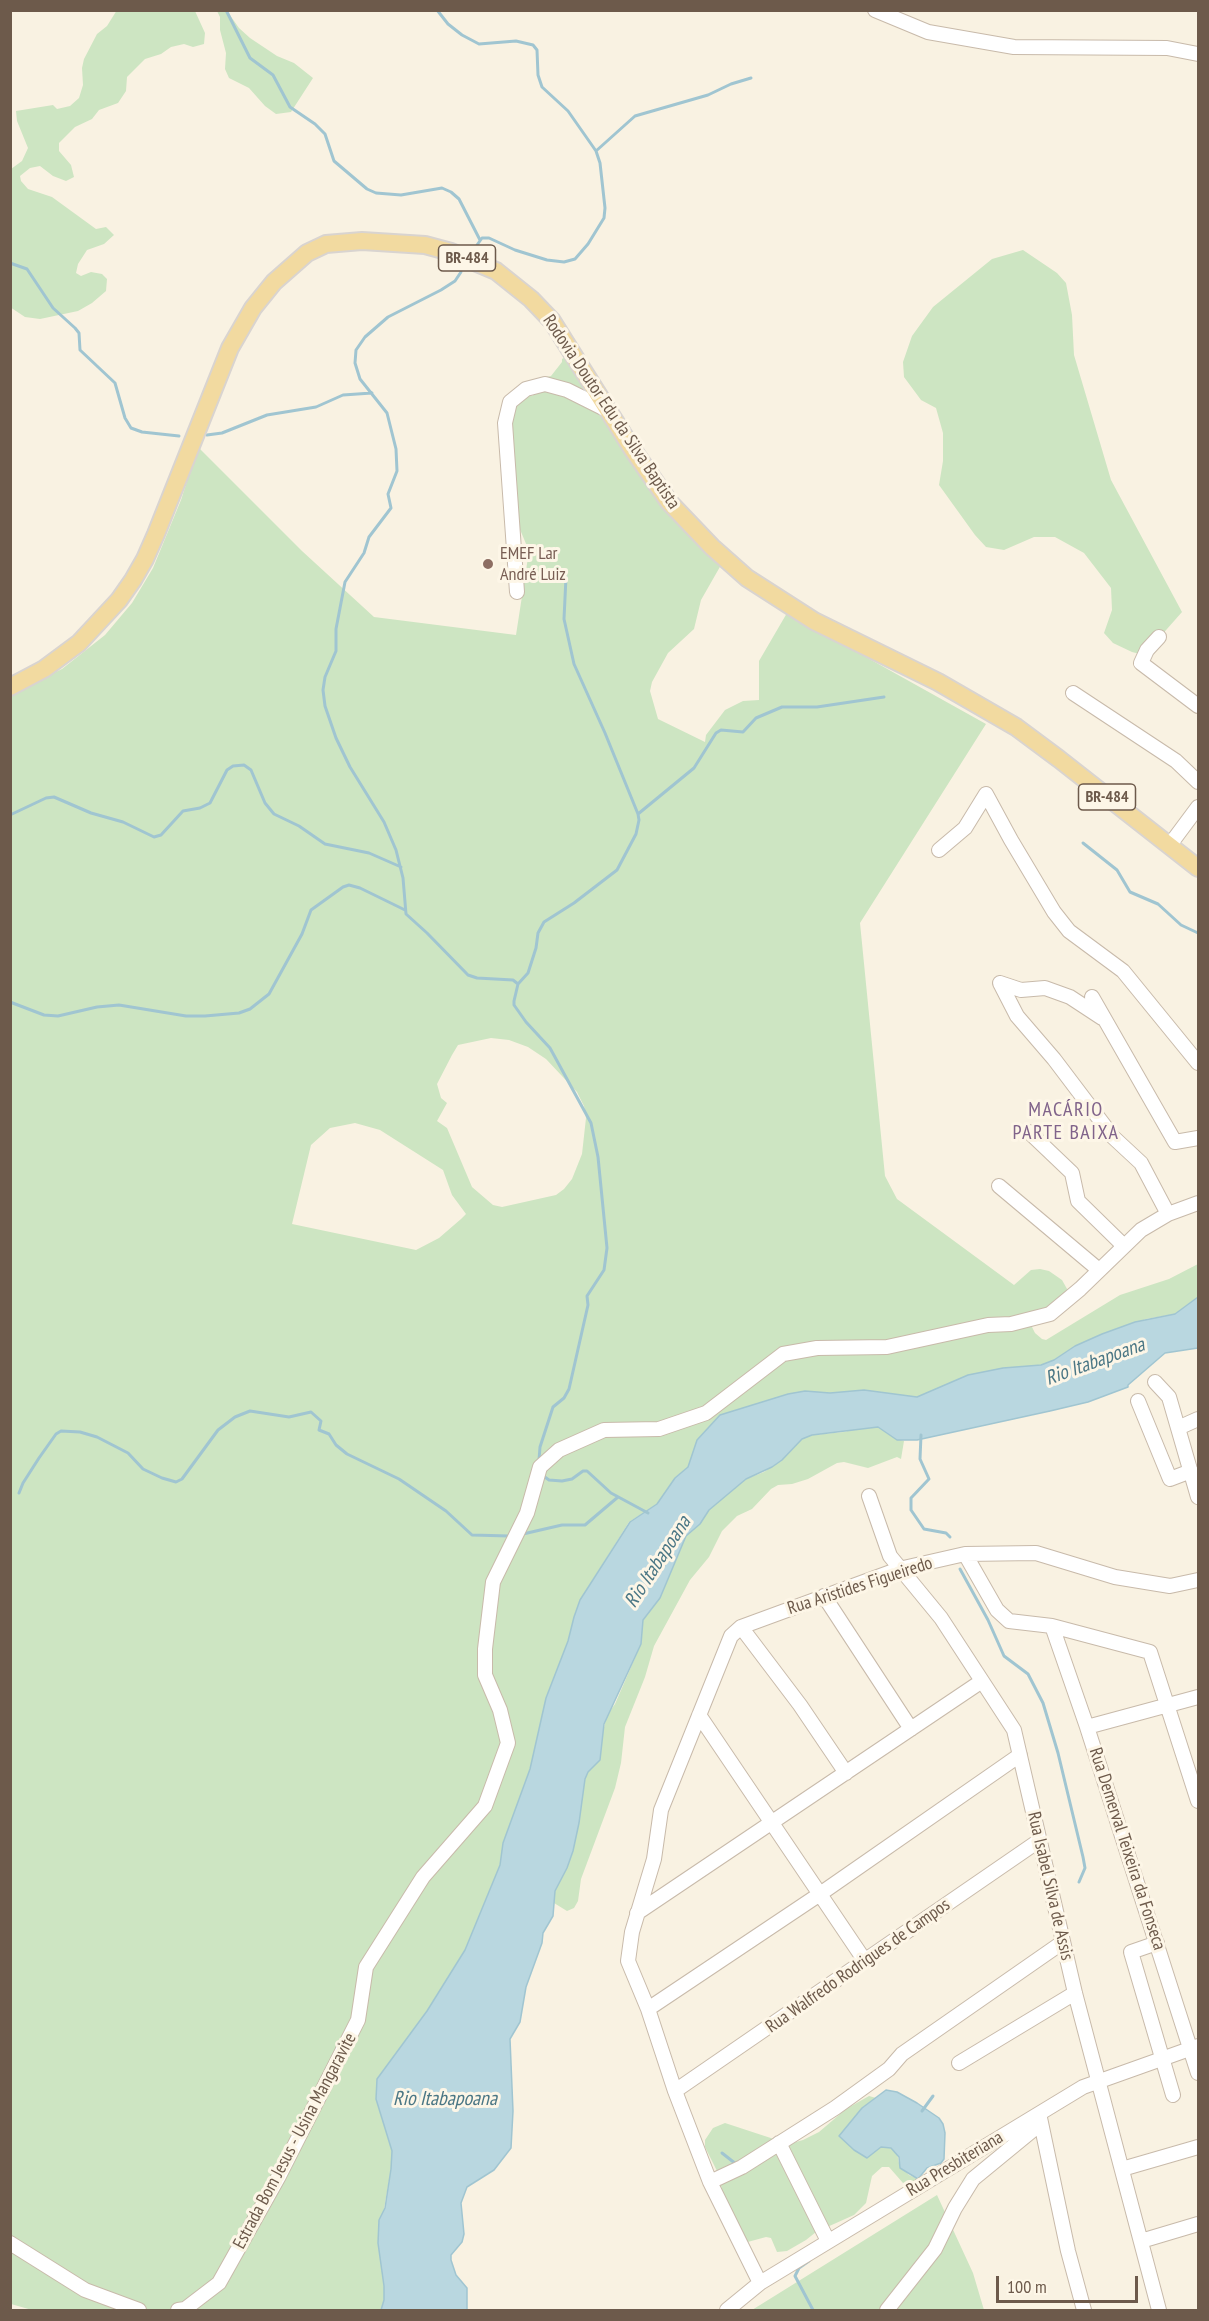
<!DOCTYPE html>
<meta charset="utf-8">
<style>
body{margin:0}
#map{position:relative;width:1209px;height:2321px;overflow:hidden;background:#f9f2e2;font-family:"PT Sans Narrow",sans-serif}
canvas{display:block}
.frame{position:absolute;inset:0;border:12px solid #6d5a4b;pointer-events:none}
.scale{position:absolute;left:996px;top:2276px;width:142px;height:27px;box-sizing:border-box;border:3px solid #6d5a4b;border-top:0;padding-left:8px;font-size:18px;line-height:21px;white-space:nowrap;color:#6d5a4b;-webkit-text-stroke:4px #fdf6e7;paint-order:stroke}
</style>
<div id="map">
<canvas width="1209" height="2321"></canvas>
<div class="frame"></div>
<div class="scale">100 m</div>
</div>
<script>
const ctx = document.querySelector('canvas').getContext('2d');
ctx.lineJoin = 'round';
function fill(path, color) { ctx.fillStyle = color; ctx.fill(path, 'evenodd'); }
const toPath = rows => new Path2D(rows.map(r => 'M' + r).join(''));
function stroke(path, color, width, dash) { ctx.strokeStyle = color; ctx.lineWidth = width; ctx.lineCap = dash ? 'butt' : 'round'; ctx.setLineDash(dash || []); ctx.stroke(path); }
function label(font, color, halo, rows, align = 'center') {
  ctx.font = font + ' "PT Sans Narrow",sans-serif'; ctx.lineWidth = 6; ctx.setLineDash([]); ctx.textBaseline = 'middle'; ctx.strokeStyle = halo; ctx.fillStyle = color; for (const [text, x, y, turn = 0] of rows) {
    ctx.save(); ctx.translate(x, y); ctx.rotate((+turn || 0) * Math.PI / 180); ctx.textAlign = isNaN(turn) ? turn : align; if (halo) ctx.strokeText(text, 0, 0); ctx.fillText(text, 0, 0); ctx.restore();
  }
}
const green = toPath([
 [117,10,195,11,205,33,204,44,193,47,184,44,171,47,161,54,145,59,127,77,126,91,118,103,99,110,92,119,75,127,59,143,59,151,71,165,74,177,66,181,53,176,40,166,30,168,20,176,21,181,28,189,52,197,96,229,106,227,114,235,104,244,87,250,78,264,76,273,81,276,91,272,102,274,107,279,106,291,92,303,78,311,40,319,25,317,10,307,11,169,22,161,28,148,17,121,16,111,53,105,57,109,70,106,79,98,83,85,82,68,84,59,97,34,107,26],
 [217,11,227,11,239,28,250,38,277,56,294,63,313,78,291,112,276,114,265,106,249,88,229,78,225,69,226,53,220,30,220,17],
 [1023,250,1057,273,1066,283,1072,315,1074,355,1111,480,1182,612,1144,655,1132,652,1113,643,1104,633,1112,610,1111,588,1084,553,1055,537,1034,537,1004,550,986,547,975,535,939,485,943,461,943,433,936,408,921,400,904,377,903,362,912,336,933,307,992,259],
 [567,356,721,565,701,600,694,629,668,653,652,682,650,691,658,719,705,742,706,735,725,710,743,701,759,700,759,661,787,613,986,724,860,923,885,1176,897,1199,1014,1285,1031,1270,1040,1269,1049,1271,1062,1280,1071,1296,1039,1311,1034,1318,1032,1327,1035,1333,1042,1339,1046,1340,1120,1295,1169,1279,1198,1264,1198,1297,1175,1314,1146,1319,1075,1346,1054,1360,1041,1365,1003,1368,968,1375,917,1397,864,1390,830,1393,805,1391,788,1394,720,1415,697,1440,688,1467,675,1478,657,1504,629,1522,580,1600,574,1617,568,1641,546,1698,530,1769,503,1843,500,1865,465,1950,427,2011,377,2079,376,2099,392,2151,391,2169,378,2243,384,2286,384,2300,381,2310,32,2310,11,2304,11,693,62,669,105,635,132,603,153,568,181,500,198,447,302,551,374,617,516,635,529,551,514,515,507,420,523,395,532,396,539,391,542,378,551,376,562,362,562,359],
 [491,1038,509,1040,528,1047,546,1059,577,1092,584,1106,586,1118,582,1154,572,1179,564,1189,556,1195,502,1207,493,1205,472,1187,447,1128,437,1121,447,1103,441,1098,437,1084,452,1055,458,1045],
 [355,1123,380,1130,443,1170,452,1195,466,1214,461,1219,439,1238,416,1250,292,1224,311,1145,330,1128],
 [878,1427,897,1439,904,1441,901,1459,897,1457,868,1468,844,1462,837,1463,808,1479,792,1484,778,1485,771,1489,752,1509,737,1516,722,1531,709,1557,690,1580,654,1646,645,1677,625,1727,621,1763,615,1788,581,1879,578,1901,574,1908,567,1911,554,1903,555,1891,567,1868,573,1851,585,1779,588,1772,595,1765,607,1715,615,1704,641,1644,643,1620,660,1598,686,1535,700,1524,709,1510,718,1502,746,1479,764,1472,782,1460,802,1439,812,1435,844,1432,858,1428],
 [869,2096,876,2098,862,2108,840,2136,854,2150,870,2154,881,2147,891,2148,897,2153,899,2163,909,2175,918,2179,914,2186,908,2186,903,2183,889,2167,882,2167,872,2176,866,2203,854,2215,816,2232,806,2240,787,2251,777,2252,771,2238,766,2237,744,2243,730,2223,718,2173,705,2147,705,2140,713,2128,725,2123,789,2144,803,2140,819,2132,846,2109],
 [937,2195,973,2273,984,2310,752,2310]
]);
const water = toPath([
 [1198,1297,1198,1348,1165,1353,1128,1385,1128,1387,1088,1402,1050,1411,917,1440,897,1440,878,1427,812,1435,802,1439,782,1460,772,1467,746,1479,709,1510,700,1524,686,1536,660,1598,643,1620,641,1644,604,1724,600,1760,588,1772,585,1779,579,1823,573,1851,567,1868,555,1891,553,1916,543,1933,542,1943,526,1987,520,2022,510,2039,513,2111,511,2148,494,2170,467,2187,461,2203,464,2234,462,2242,451,2255,451,2260,456,2275,467,2288,467,2310,381,2310,384,2300,384,2286,378,2243,379,2220,385,2208,391,2169,392,2151,376,2099,377,2079,427,2011,465,1950,500,1865,503,1843,530,1769,546,1698,568,1641,574,1617,580,1600,630,1522,657,1504,675,1478,688,1467,697,1440,720,1415,788,1394,805,1391,830,1393,864,1390,917,1397,968,1375,1003,1368,1041,1365,1054,1360,1075,1346,1102,1334,1135,1322,1175,1314,1198,1297],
 [886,2090,897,2092,917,2103,939,2118,943,2124,945,2133,944,2159,941,2163,927,2168,918,2179,900,2168,899,2157,891,2148,881,2147,867,2158,854,2150,839,2136,862,2108,886,2090]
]);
const stream = toPath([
 [226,10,250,58,273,75,290,107,315,124,325,134,334,161,367,189,376,193,401,195,442,188,451,192,459,199,480,240],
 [437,10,448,24,462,35,479,44,516,41,533,45,537,50,538,75,542,87,568,111,596,151,600,163,605,208,604,218,588,244,575,259,564,262,547,260,515,250,489,238,482,238,477,245],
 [596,151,635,116,708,95,731,84,751,78],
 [10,263,27,269,53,308,75,328,79,333,80,350,115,383,125,418,131,428,142,432,179,436],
 [461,272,455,281,441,290,388,317,365,337,356,350,355,363,360,379,387,413,396,449,397,471,388,494,391,508,369,537,364,553,345,582,336,629,336,651,325,677,323,690,325,706,336,738,350,767,384,822,396,850,403,878,406,914,427,933,468,975,477,978,513,980,518,984],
 [207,435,222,433,267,415,316,407,343,395,372,393],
 [638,814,694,768,716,733,721,730,743,732,756,718,782,707,817,707,884,697],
 [10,815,46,798,54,797,91,813,123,822,154,837,161,835,183,811,200,808,210,803,227,770,233,766,244,765,251,770,265,803,274,814,299,826,325,844,369,853,401,867],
 [1083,843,1117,870,1130,892,1158,904,1181,925,1198,933],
 [10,1002,44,1015,58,1016,97,1007,119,1005,186,1016,205,1016,239,1013,250,1009,269,994,302,934,311,910,343,887,349,885,360,888,405,910],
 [921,1435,920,1459,929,1479,911,1498,911,1510,924,1529,946,1533,950,1537],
 [539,1460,540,1447,553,1407,564,1398,569,1389,588,1305,587,1296,604,1270,607,1248,598,1157,591,1123,550,1048,526,1022,514,1005,514,1001,518,984,528,973,536,948,538,933,544,922,574,903,617,870,636,834,639,820,638,814,605,733,574,664,564,619,566,577],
 [542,1475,549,1480,562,1481,572,1479,583,1471,587,1471,611,1493,648,1513],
 [19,1493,23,1483,39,1458,56,1434,61,1431,80,1432,97,1437,128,1453,143,1469,162,1478,176,1482,182,1479,218,1430,235,1417,250,1411,289,1417,311,1412,321,1421,319,1430,329,1434,336,1445,347,1454,399,1479,446,1511,472,1535,509,1536],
 [523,1534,562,1525,585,1525,618,1497],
 [960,1569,988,1620,1004,1656,1028,1674,1043,1703,1058,1753,1083,1857,1085,1868,1079,1882],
 [922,2111,933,2096],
 [722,2153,736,2164],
 [809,2261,799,2268,795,2276,813,2310]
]);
const minor = toPath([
 [875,10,928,32,1014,47,1167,48,1198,54],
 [517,592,505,423,510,402,526,389,545,384,567,390,609,411],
 [1159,637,1147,650,1141,663,1198,706],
 [1073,693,1176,761,1198,782],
 [1169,846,1198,807],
 [939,850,965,828,986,794,1011,840,1054,912,1069,931,1123,971,1198,1063],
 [1000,983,1017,1016,1054,1059,1113,1137,1141,1163,1168,1214],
 [1000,983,1021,990,1045,988,1070,997,1102,1018],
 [1092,997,1175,1142,1198,1138],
 [1029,1132,1072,1173,1078,1201,1124,1246],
 [999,1186,1099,1270],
 [1155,1382,1169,1397,1198,1497],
 [1138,1401,1170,1479,1191,1471],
 [1178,1428,1198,1419],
 [869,1496,890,1556,941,1618,1014,1730,1075,1993,1159,2310],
 [965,1554,997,1610,1009,1621,1052,1626,1150,1652,1198,1801],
 [824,1596,911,1729],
 [1052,1626,1087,1727,1198,2073],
 [741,1627,800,1705,846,1773],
 [699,1715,865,1961],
 [1087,1727,1198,1697],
 [637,1913,982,1681],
 [1157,1943,1131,1952,1173,2095],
 [648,2009,820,1894,1020,1755],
 [959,2063,1075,1993],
 [675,2091,1040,1840],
 [1040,2118,1068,2251,1084,2310],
 [779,2143,828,2241],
 [1122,2169,1198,2147],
 [710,2182,742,2167,835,2108,889,2069,902,2054,1063,1942],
 [1141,2241,1198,2224],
 [10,2243,85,2290,139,2310],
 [760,2283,710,2182,675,2091,648,2009,628,1961,632,1932,654,1859,661,1810,731,1636,741,1627,899,1569,965,1554,1036,1553,1115,1577,1170,1586,1198,1580],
 [178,2310,185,2309,219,2283,279,2176,358,2020,366,1967,423,1877,485,1806,508,1743,500,1710,485,1675,485,1649,493,1582,527,1513,540,1467,559,1450,604,1430,659,1429,706,1413,783,1354,817,1348,887,1347,988,1325,1011,1324,1050,1314,1080,1289,1141,1230,1168,1214,1198,1203],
 [727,2310,760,2283,1083,2087,1198,2046],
 [887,2310,935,2249,955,2208,973,2179,1040,2124]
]);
const major = toPath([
 [10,687,44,669,79,643,119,600,133,580,145,559,156,534,230,348,253,308,274,282,307,253,326,244,362,241,425,245,451,252,496,271,531,299,552,321,633,450,669,502,712,547,747,578,814,621,938,682,1016,727,1059,759,1198,868]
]);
const markers = [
 [488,564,6,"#8d6e63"]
];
const shields = [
 [467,258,57],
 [1107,797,57]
];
const shieldNames = [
 ["BR-484",467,258],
 ["BR-484",1107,797]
];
const streetNames = [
 ["Rodovia Doutor Edu da Silva Baptista",611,412,56],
 ["Rua Aristides Figueiredo",860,1586,-18],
 ["Rua Demerval Teixeira da Fonseca",1127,1849,72],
 ["Rua Isabel Silva de Assis",1050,1886,77],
 ["Rua Walfredo Rodrigues de Campos",858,1966,-35],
 ["Estrada Bom Jesus - Usina Mangaravite",295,2141,-62],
 ["Rua Presbiteriana",955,2164,-31]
];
const educationNames = [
 ["EMEF Lar",500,554],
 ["André Luiz",500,575]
];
const neighbourhoodNames = [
 ["MACÁRIO",1066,1110],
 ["PARTE BAIXA",1066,1133]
];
const waterNames = [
 ["Rio Itabapoana",1095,1362,-20],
 ["Rio Itabapoana",658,1562,-57],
 ["Rio Itabapoana",445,2099]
];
fill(green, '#cde5c2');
fill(water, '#b9d7e0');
stroke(water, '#a0c5d1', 1.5);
stroke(stream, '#a0c5d1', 3);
stroke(minor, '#c8baaa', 16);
stroke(major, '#d9d4d0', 20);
stroke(minor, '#fff', 14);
stroke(major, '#f2daa0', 16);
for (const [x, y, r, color] of markers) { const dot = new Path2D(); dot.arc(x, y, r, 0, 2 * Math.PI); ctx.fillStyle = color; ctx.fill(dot); stroke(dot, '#fdf6e7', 2); }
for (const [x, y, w] of shields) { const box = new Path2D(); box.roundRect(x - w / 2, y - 13, w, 26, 4.5); ctx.fillStyle = '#fdf6e7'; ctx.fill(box); stroke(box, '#6d5a4b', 1.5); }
label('bold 16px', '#6d5a4b', null, shieldNames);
label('18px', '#6d5a4b', '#fdf6e7', streetNames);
label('18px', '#785e54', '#fdf6e7', educationNames, 'left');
ctx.letterSpacing = '1.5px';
label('20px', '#80638a', '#fdf6e7', neighbourhoodNames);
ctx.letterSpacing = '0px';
label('italic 20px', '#4b7785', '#fdf6e7', waterNames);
</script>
